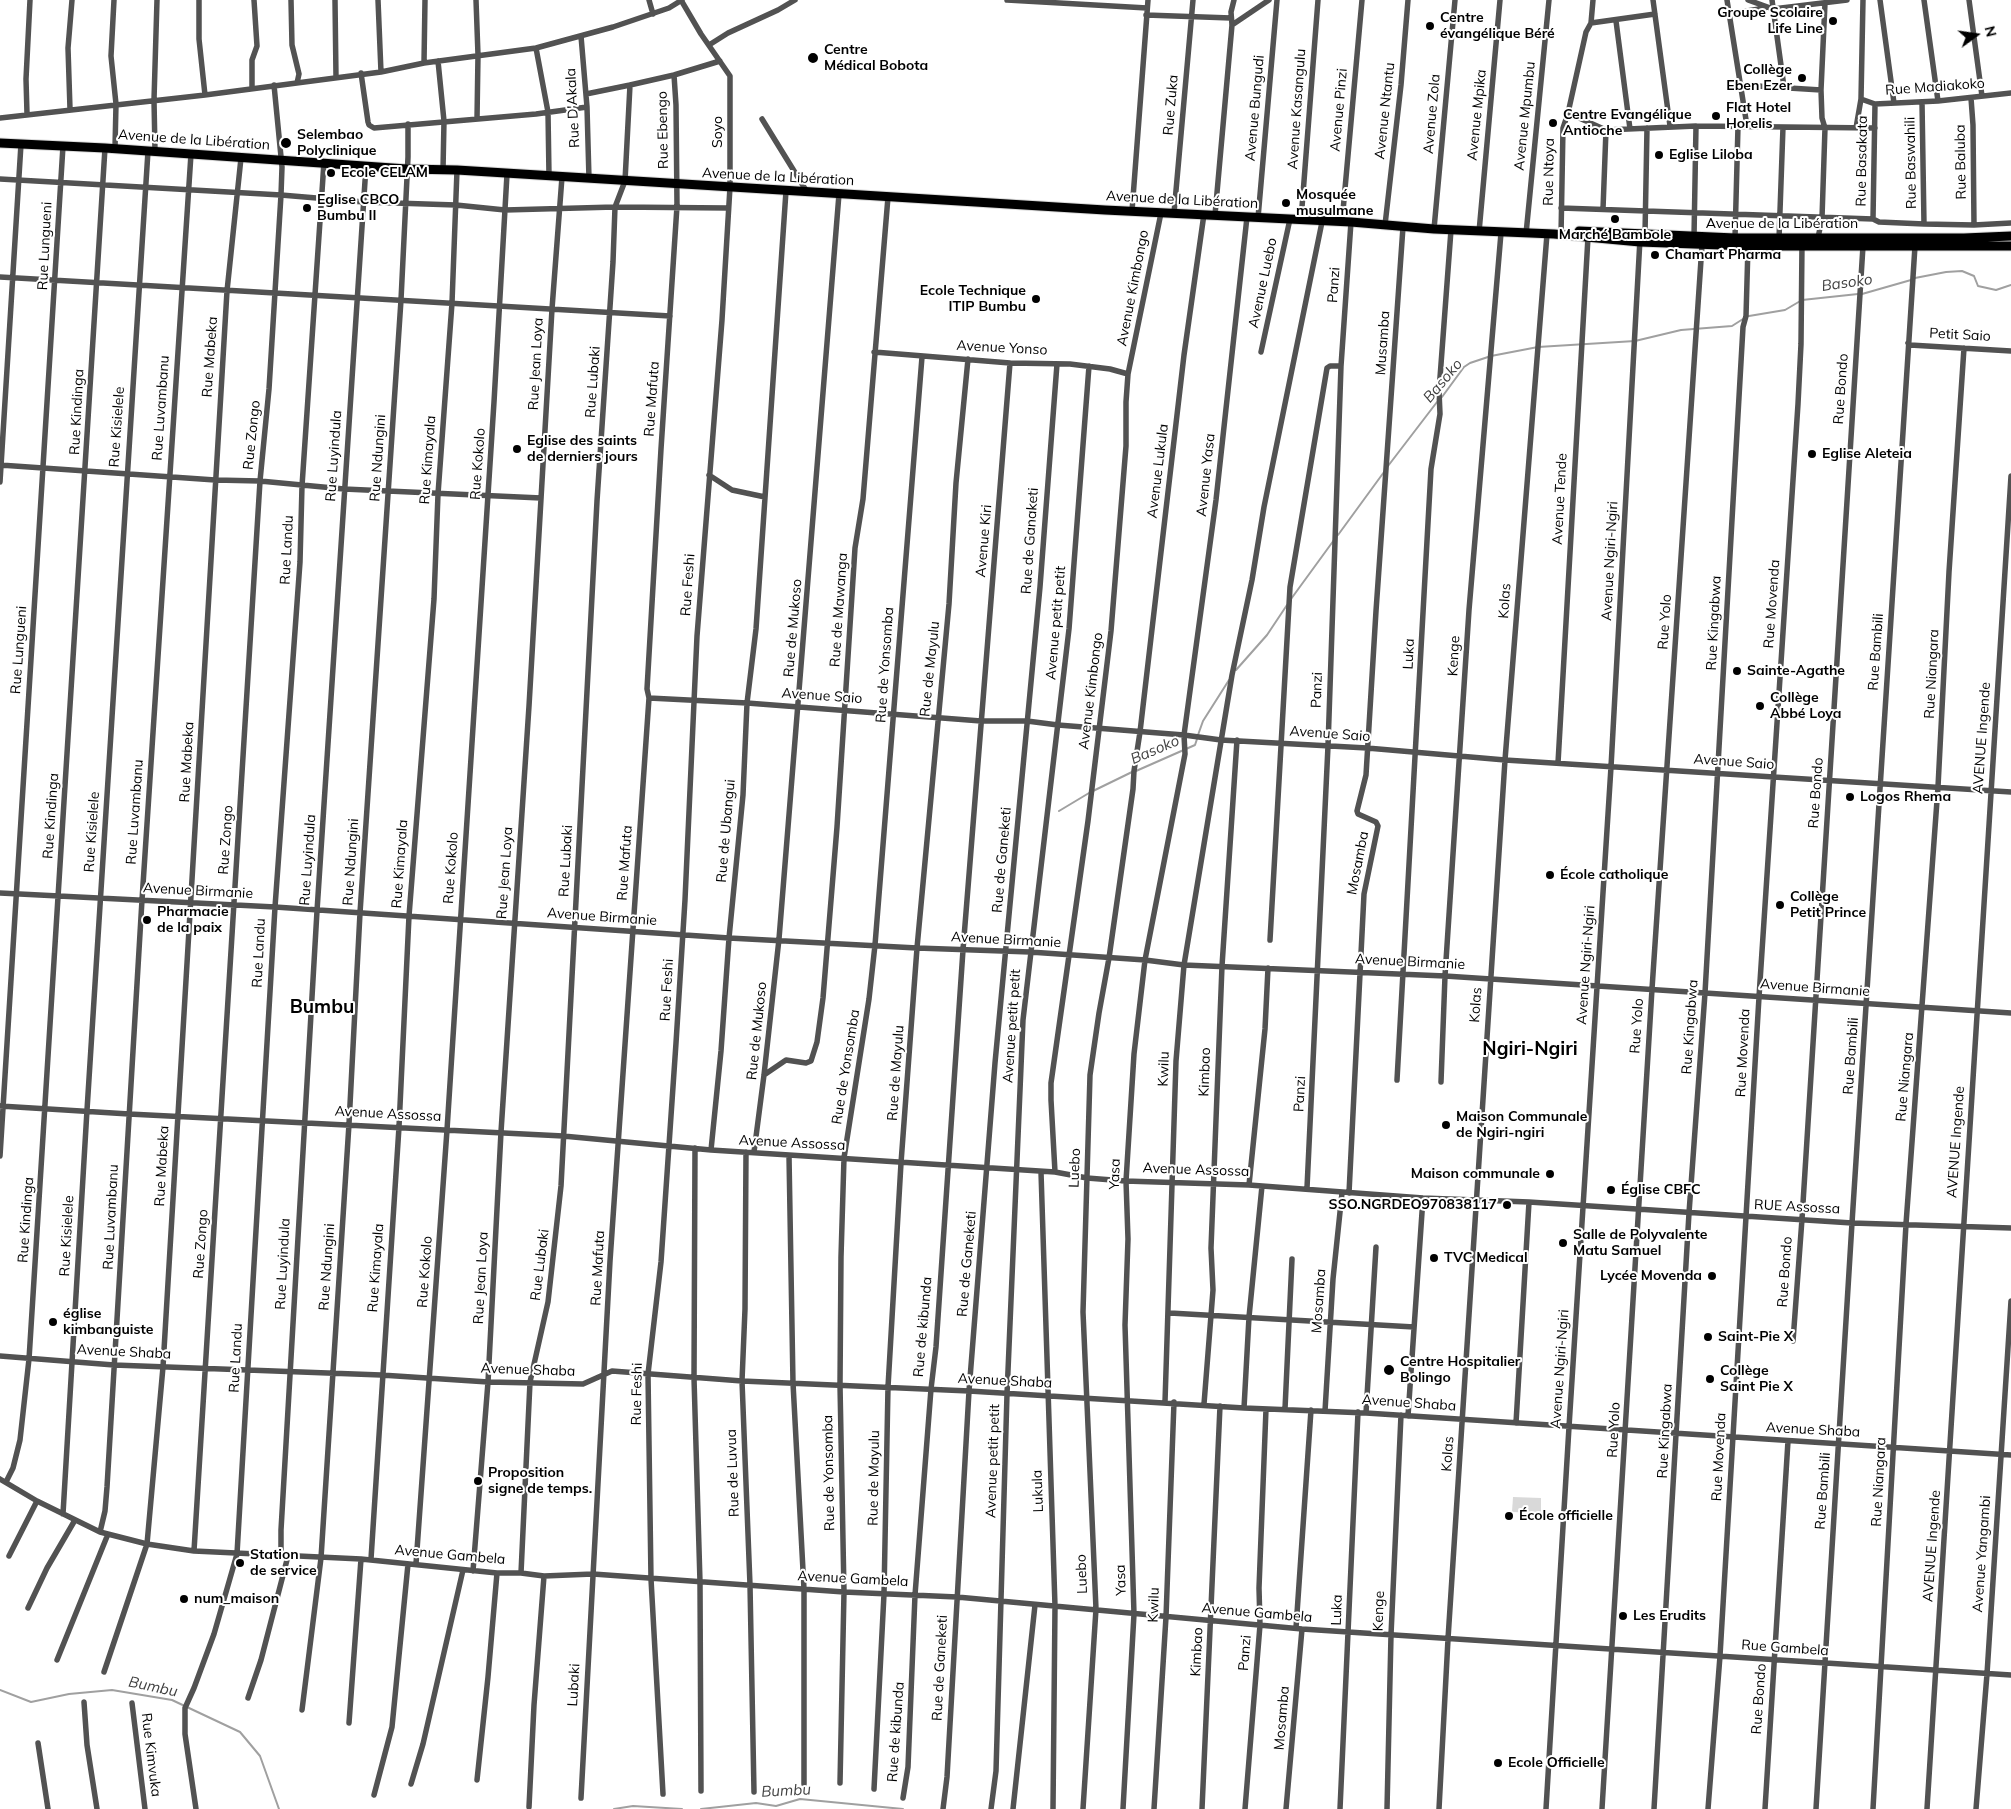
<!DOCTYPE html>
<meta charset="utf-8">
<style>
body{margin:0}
#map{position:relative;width:2011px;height:1809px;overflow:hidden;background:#fff;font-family:Mulish,sans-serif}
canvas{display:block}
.north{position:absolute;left:1951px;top:10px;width:50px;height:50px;-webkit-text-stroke:4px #fff;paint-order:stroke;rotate:76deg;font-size:14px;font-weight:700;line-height:20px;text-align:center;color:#000}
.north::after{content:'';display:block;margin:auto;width:18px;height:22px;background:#000;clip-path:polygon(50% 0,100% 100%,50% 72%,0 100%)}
</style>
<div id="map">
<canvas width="2011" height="1809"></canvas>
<div class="north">N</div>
</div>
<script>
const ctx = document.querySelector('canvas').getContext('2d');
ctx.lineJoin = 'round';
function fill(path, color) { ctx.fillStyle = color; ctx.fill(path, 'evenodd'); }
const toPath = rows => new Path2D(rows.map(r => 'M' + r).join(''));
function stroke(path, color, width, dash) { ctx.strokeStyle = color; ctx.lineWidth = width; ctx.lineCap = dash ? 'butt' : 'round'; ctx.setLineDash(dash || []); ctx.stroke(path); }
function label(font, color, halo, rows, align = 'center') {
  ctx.font = font + ' Mulish,sans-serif'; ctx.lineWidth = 4; ctx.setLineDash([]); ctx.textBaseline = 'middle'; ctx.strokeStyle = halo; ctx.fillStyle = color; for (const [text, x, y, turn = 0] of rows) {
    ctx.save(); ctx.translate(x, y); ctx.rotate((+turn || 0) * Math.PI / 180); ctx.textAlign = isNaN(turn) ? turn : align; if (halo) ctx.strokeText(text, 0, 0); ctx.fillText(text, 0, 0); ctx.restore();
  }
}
const green = toPath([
 [1513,1497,1541,1498,1541,1513,1512,1512]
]);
const stream = toPath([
 [1915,278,1946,272,1962,271,1974,276,1978,286,1996,290,2011,285],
 [1862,294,1911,280],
 [1749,316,1785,310,1802,300,1858,294],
 [1442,397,1464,367,1470,363,1491,356,1538,347,1635,341,1681,330,1732,326,1743,319],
 [1388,466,1437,402],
 [1338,535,1384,472],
 [1291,599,1334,540],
 [1236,670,1267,635,1287,605],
 [1198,735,1203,721,1229,680],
 [1136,771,1195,745,1197,739],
 [1093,791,1132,772],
 [1059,811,1089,793],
 [0,1690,31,1702,69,1694,112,1690,172,1700,240,1732,260,1756,279,1809],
 [614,1809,633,1806,682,1809],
 [701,1809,756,1803,776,1806,800,1799,903,1809]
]);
const minor = toPath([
 [114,0,111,56,116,104,115,148],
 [199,0,199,39,205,95],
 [291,0,292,45,299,74,297,83],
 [335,0,336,77],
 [378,0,381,72],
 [476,0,478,55,477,119],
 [649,0,653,14],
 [1007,0,1147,8],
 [1653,0,1670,126],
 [1727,0,1747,126],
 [1748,0,1773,9,1847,0],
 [1772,0,1784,87],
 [1880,0,1894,103],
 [1924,0,1938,101],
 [1969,0,1982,96],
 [1729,14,1765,8],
 [1146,15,1231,18],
 [1616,21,1630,129],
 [1591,23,1655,14],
 [1232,25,1269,0],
 [581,36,587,107,589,179],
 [709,45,728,33,778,10,795,0],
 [536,48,548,112,549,176],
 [438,61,444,121,443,170],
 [424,63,425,0],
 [361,73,368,122,369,125,374,128,536,114,587,107],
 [1741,85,1821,90,1825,3],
 [252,88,252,60,257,46,254,0],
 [586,94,630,85],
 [1971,98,1973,125,1974,225],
 [1861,99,1875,104,1938,101,2011,93],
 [1922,102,1924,224],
 [70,109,68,48,72,0],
 [1568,113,1606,130,1696,126,1875,128],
 [27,114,26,79,30,0],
 [0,118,205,95,381,72,424,63,536,48,613,27,669,8,682,0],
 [762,119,807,192],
 [1856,128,1861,99,1863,0],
 [155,151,154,100,157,0],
 [0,179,281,195,364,202,456,205,505,210,615,207,728,208],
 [1561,208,1873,219,1879,222,1924,224,1974,225,2011,223],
 [1603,209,1606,130],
 [1132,211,1148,0],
 [1174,213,1193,0],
 [1215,215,1232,25,1231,12,1234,0],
 [1258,218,1277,0],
 [1873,219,1875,104],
 [1301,220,1318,0],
 [1342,222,1362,0],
 [1385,225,1401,85,1408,0],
 [1434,229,1455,0],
 [1479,232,1500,0],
 [1526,234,1549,0],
 [1645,234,1647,128],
 [1561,236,1563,128,1568,113,1586,32,1591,23,1593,0],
 [1694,237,1696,126],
 [1735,238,1738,126],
 [1818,238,1822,218,1825,128,1822,118,1821,90],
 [1779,239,1783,127],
 [0,277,670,316],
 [1908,343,1910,345,2011,351],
 [874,352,1010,363,1070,364,1110,369,1128,374],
 [1261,352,1290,219],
 [0,465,215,480,260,481,344,489,541,498],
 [709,475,732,490,765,497],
 [0,482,21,144],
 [649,698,747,703,981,721,1027,721,1058,725,1184,735,1221,740,1367,748,1505,760,2011,792],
 [1558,763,1588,237],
 [0,893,275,907,729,938,917,948,1030,952,1145,960,1184,965,1445,976,2011,1013],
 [1270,940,1290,587,1327,368,1330,366,1341,366],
 [764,1075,786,1060,806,1063,811,1061,817,1042,823,998,837,827,855,548,863,499,888,197],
 [1397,1080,1431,469,1440,414,1439,391,1451,230],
 [1441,1082,1445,976,1469,610,1501,233],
 [0,1106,129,1114,563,1136,711,1150,1055,1172,1087,1178,1125,1181,1249,1185,1423,1198,1529,1202,1852,1223,2011,1228],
 [695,1148,694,1378,700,1582,701,1791],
 [711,1150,721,1051,729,938,743,795,747,703,756,629,786,191],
 [746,1152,745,1309,742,1381,750,1585,754,1792],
 [754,1152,764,1075,779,939,839,194],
 [0,1156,63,146],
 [789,1156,793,1383,804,1589,804,1784],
 [1041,1172,1055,1606,1053,1809],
 [1055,1172,1051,1100,1051,1083,1088,821,1111,631,1126,446,1126,402,1128,374,1161,213],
 [1249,1185,1265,1029,1268,968],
 [1307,1188,1328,746,1341,366,1351,222],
 [1349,1193,1364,894,1378,826,1376,822,1358,814,1357,811,1366,775,1376,611,1403,227],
 [1170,1313,1414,1327],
 [1793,1341,1802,1219,1863,246],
 [0,1356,114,1365,381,1375,488,1382,583,1384,612,1371,742,1381,969,1391,1244,1408,1366,1413,2011,1455],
 [1165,1402,1176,1061,1184,965,1232,675,1252,580,1264,507,1322,222],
 [1204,1404,1213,1290,1211,1248,1222,966,1237,740],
 [1244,1408,1249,1317,1262,1186],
 [1285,1409,1292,1259],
 [1325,1411,1333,1279,1342,1193],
 [1366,1413,1376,1247],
 [1408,1416,1423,1198],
 [1516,1423,1529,1202],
 [0,1479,37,1501,100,1532,147,1544,194,1551,361,1559,497,1573,521,1573,544,1576,593,1574,844,1592,957,1597,1302,1629,2011,1675],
 [6,1482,13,1468,20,1440,29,1359,105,148],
 [63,1514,87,1110,148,151],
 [100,1532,105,1511,107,1487,142,900,191,154],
 [194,1551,260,481,269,389,281,195,282,167,274,85],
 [281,1555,281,1530,317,911,366,166],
 [9,1556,37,1501],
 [371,1559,399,1127,409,916,434,599,438,494,452,303,457,170],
 [416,1564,447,1130,494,402,507,174],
 [473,1571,488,1382,501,1132,529,706,552,309,562,177],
 [521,1573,530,1382,548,1302,561,1186,597,501,613,262,615,207,625,181,630,85,674,75,720,61],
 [28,1608,47,1568,75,1520],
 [1296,1628,1311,1410],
 [57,1660,108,1534],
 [104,1672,147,1544,163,1367,227,291,241,158],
 [248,1698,261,1660,288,1556],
 [84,1702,87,1745,97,1809],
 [132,1703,145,1809],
 [302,1710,321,1558,349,1124,360,913,401,300,408,157,408,124],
 [349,1723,361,1559],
 [38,1743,48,1809],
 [477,1780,488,1677,497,1573],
 [840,1783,844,1592,840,1385,841,1257,844,1158,869,999,875,945,922,357],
 [411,1784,423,1744,463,1570],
 [874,1789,884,1594,888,1387,901,1163,917,948,949,604,956,483,968,359],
 [663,1794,651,1579,648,1374,661,1262,676,1043,685,900,697,636,722,320,730,187,730,76,701,34,681,0],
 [374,1795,392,1727,408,1564],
 [581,1798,610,1261,649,698,647,689,661,449,677,206,676,105,674,75],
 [903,1798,908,1767,915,1595,931,1389,936,1347,963,950,1010,363],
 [529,1807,534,1705,544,1576],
 [196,1809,185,1734,185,1708,194,1688,214,1634,237,1554,275,907,300,562,302,486,324,162],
 [943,1809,947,1777,969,1391,995,1063,1040,587,1057,364],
 [991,1809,996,1771,1007,1394,1023,1020,1069,629,1089,366],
 [1013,1809,1035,1605],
 [1083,1809,1096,1609,1083,1312,1090,1075,1099,1013,1109,958,1133,789,1134,771,1140,732,1184,355,1204,214],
 [1123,1809,1134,1614,1125,1325,1128,1239,1126,1181,1134,1054,1145,960,1185,754,1184,735,1216,500,1247,217],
 [1154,1809,1166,1617,1174,1402],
 [1202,1809,1220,1406],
 [1245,1809,1260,1625,1259,1588,1266,1409],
 [1286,1809,1302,1629],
 [1340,1809,1358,1412],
 [1387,1809,1391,1635,1401,1415],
 [1439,1809,1448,1639,1505,760,1547,234],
 [1546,1809,1569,1427,1611,767,1640,239],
 [1602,1809,1652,989,1702,245],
 [1654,1809,1689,1213,1705,993,1743,327,1746,316,1748,246],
 [1708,1809,1720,1656,1759,997,1798,404,1801,344,1802,244],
 [1765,1809,1788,1441],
 [1816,1809,1852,1223,1915,246],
 [1873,1809,1906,1224,1938,787,1949,572,1964,348],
 [1927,1809,2011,476],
 [1976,1809,1987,1674,2011,1301]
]);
const highway = toPath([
 [0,143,105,148,407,169,457,170,1105,210,1351,222,1434,229,1554,234,1640,242,1748,246,2011,246],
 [1579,231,1735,238,1964,238,2011,236]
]);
const markers = [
 [1833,21,5,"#000"],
 [1430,26,5,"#000"],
 [813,58,6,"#000"],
 [1802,78,5,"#000"],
 [1716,116,5,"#000"],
 [1553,123,5,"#000"],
 [286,143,6,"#000"],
 [1659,155,5,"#000"],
 [331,173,5,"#000"],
 [1286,203,5,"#000"],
 [307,208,5,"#000"],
 [1615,219,5,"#000"],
 [1655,255,5,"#000"],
 [1036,299,5,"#000"],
 [517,449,5,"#000"],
 [1812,454,5,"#000"],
 [1737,671,5,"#000"],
 [1760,706,5,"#000"],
 [1850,797,5,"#000"],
 [1550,875,5,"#000"],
 [1780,905,5,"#000"],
 [147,920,5,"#000"],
 [1446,1125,5,"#000"],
 [1550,1174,5,"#000"],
 [1611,1190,5,"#000"],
 [1507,1205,5,"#000"],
 [1563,1243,5,"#000"],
 [1434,1258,5,"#000"],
 [1712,1276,5,"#000"],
 [53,1322,5,"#000"],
 [1708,1337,5,"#000"],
 [1389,1370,6,"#000"],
 [1710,1379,5,"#000"],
 [478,1481,5,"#000"],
 [1509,1516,5,"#000"],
 [240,1563,5,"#000"],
 [184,1599,5,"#000"],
 [1623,1616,5,"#000"],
 [1498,1763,5,"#000"]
];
const poiNames = [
 ["Groupe Scolaire",1823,13,"right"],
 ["Life Line",1823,29,"right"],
 ["Centre",1440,18],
 ["évangélique Béré",1440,34],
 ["Centre",824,50],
 ["Médical Bobota",824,66],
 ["Collège",1792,70,"right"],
 ["Eben Ezer",1792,86,"right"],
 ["Flat Hotel",1726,108],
 ["Horelis",1726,124],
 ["Centre Evangélique",1563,115],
 ["Antioche",1563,131],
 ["Selembao",297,135],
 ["Polyclinique",297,151],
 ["Eglise Liloba",1669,155],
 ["Ecole CELAM",341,173],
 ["Mosquée",1296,195],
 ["musulmane",1296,211],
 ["Eglise CBCO",317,200],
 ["Bumbu II",317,216],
 ["Marché Bambole",1615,235,"center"],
 ["Chamart Pharma",1665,255],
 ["Ecole Technique",1026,291,"right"],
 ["ITIP Bumbu",1026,307,"right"],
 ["Eglise des saints",527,441],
 ["de derniers jours",527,457],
 ["Eglise Aleteia",1822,454],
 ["Sainte-Agathe",1747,671],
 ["Collège",1770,698],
 ["Abbé Loya",1770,714],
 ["Logos Rhema",1860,797],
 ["École catholique",1560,875],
 ["Collège",1790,897],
 ["Petit Prince",1790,913],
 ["Pharmacie",157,912],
 ["de la paix",157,928],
 ["Maison Communale",1456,1117],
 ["de Ngiri-ngiri",1456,1133],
 ["Maison communale",1540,1174,"right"],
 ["Église CBFC",1621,1190],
 ["SSO.NGRDEO970838117",1497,1205,"right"],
 ["Salle de Polyvalente",1573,1235],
 ["Matu Samuel",1573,1251],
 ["TVC Medical",1444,1258],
 ["Lycée Movenda",1702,1276,"right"],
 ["église",63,1314],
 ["kimbanguiste",63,1330],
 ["Saint-Pie X",1718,1337],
 ["Centre Hospitalier",1400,1362],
 ["Bolingo",1400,1378],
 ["Collège",1720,1371],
 ["Saint Pie X",1720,1387],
 ["Proposition",488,1473],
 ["signe de temps.",488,1489],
 ["École officielle",1519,1516],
 ["Station",250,1555],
 ["de service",250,1571],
 ["num_maison",194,1599],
 ["Les Erudits",1633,1616],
 ["Ecole Officielle",1508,1763]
];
const streetNames = [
 ["Rue Madiakoko",1935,87,-4],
 ["Rue Zuka",1171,105,-85],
 ["Rue D'Akala",573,108,-93],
 ["Avenue Bungudi",1255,108,-85],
 ["Avenue Kasangulu",1297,109,-86],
 ["Avenue Pinzi",1339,110,-85],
 ["Avenue Ntantu",1385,111,-84],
 ["Avenue Zola",1432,114,-85],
 ["Avenue Mpika",1477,115,-84],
 ["Avenue Mpumbu",1525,116,-84],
 ["Rue Ebengo",663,130,-91],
 ["Soyo",718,132,-90],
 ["Avenue de la Libération",194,140,4],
 ["Rue Basakata",1862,161,-89],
 ["Rue Baluba",1961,162,-91],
 ["Rue Baswahili",1911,163,-91],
 ["Rue Ntoya",1549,172,-89],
 ["Avenue de la Libération",778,177,3],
 ["Avenue de la Libération",1182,200,3],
 ["Avenue de la Libération",1782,224],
 ["Rue Lungueni",45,246,-87],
 ["Avenue Luebo",1263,283,-78],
 ["Panzi",1334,285,-86],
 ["Avenue Kimbongo",1133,288,-79],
 ["Petit Saio",1960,335,3],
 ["Musamba",1383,343,-86],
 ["Avenue Yonso",1002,348,3],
 ["Rue Mabeka",210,357,-86],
 ["Rue Jean Loya",536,364,-87],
 ["Rue Lubaki",593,382,-86],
 ["Rue Bondo",1841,389,-86],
 ["Rue Mafuta",652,399,-86],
 ["Rue Luvambanu",161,408,-86],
 ["Rue Kindinga",77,412,-87],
 ["Rue Kisielele",117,427,-86],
 ["Rue Zongo",252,435,-84],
 ["Rue Luyindula",334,456,-86],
 ["Rue Ndungini",378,458,-86],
 ["Rue Kimayala",428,460,-86],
 ["Rue Kokolo",478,464,-86],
 ["Avenue Lukula",1158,471,-83],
 ["Avenue Yasa",1206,475,-84],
 ["Avenue Tende",1560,499,-87],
 ["Avenue Kiri",984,541,-85],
 ["Rue de Ganaketi",1030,541,-86],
 ["Rue Landu",287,550,-87],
 ["Avenue Ngiri-Ngiri",1610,561,-87],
 ["Rue Feshi",688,585,-86],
 ["Kolas",1505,601,-86],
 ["Rue Movenda",1772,604,-86],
 ["Rue de Mawanga",839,610,-86],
 ["Rue Yolo",1665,622,-86],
 ["Avenue petit petit",1056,623,-85],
 ["Rue Kingabwa",1714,623,-87],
 ["Rue de Mukoso",793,628,-85],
 ["Rue Lungueni",19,650,-86],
 ["Rue Bambili",1876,652,-86],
 ["Luka",1409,654,-87],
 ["Kenge",1454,656,-87],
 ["Rue de Yonsomba",885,665,-86],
 ["Rue de Mayulu",930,669,-84],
 ["Rue Niangara",1932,674,-87],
 ["Panzi",1317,690,-88],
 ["Avenue Kimbongo",1091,691,-83],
 ["Avenue Saio",822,696,4],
 ["Avenue Saio",1330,734,4],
 ["AVENUE Ingende",1982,738,-86],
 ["Rue Mabeka",187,762,-87],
 ["Avenue Saio",1734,762,4],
 ["Rue Bondo",1816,793,-86],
 ["Rue Luvambanu",135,812,-86],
 ["Rue Kindinga",51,816,-86],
 ["Rue de Ubangui",726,831,-85],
 ["Rue Kisielele",92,832,-86],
 ["Rue Zongo",226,840,-86],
 ["Rue Luyindula",308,860,-86],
 ["Rue de Ganeketi",1002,860,-85],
 ["Rue Lubaki",566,861,-87],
 ["Rue Ndungini",351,862,-86],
 ["Rue Mafuta",625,863,-86],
 ["Mosamba",1358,863,-79],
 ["Rue Kimayala",400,864,-86],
 ["Rue Kokolo",451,868,-86],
 ["Rue Jean Loya",505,873,-86],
 ["Avenue Birmanie",198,891,3],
 ["Avenue Birmanie",602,917,4],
 ["Avenue Birmanie",1006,940,3],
 ["Rue Landu",259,953,-87],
 ["Avenue Birmanie",1410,962,3],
 ["Avenue Ngiri-Ngiri",1586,965,-86],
 ["Avenue Birmanie",1815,988,4],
 ["Rue Feshi",667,990,-87],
 ["Kolas",1476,1005,-86],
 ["Avenue petit petit",1012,1026,-86],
 ["Rue Yolo",1637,1026,-86],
 ["Rue Kingabwa",1690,1027,-86],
 ["Rue de Mukoso",757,1031,-84],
 ["Rue Movenda",1743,1053,-87],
 ["Rue Bambili",1851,1056,-86],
 ["Rue de Yonsomba",846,1067,-81],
 ["Kwilu",1164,1069,-88],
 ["Kimbao",1205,1072,-88],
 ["Rue de Mayulu",896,1073,-86],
 ["Rue Niangara",1905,1077,-85],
 ["Panzi",1300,1094,-87],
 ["Avenue Assossa",388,1114,3],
 ["AVENUE Ingende",1956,1142,-86],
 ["Avenue Assossa",792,1143,3],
 ["Rue Mabeka",162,1166,-87],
 ["Luebo",1075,1168,-88],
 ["Avenue Assossa",1196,1170,2],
 ["Yasa",1115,1174,-88],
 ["RUE Assossa",1797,1207,3],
 ["Rue Luvambanu",111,1217,-87],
 ["Rue Kindinga",26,1220,-86],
 ["Rue Kisielele",67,1236,-87],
 ["Rue Zongo",201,1244,-86],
 ["Rue Luyindula",283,1264,-87],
 ["Rue de Ganeketi",967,1264,-85],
 ["Rue Lubaki",540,1265,-83],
 ["Rue Ndungini",327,1267,-86],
 ["Rue Kimayala",376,1268,-86],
 ["Rue Mafuta",598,1268,-87],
 ["Rue Kokolo",425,1272,-86],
 ["Rue Bondo",1785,1272,-86],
 ["Rue Jean Loya",481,1278,-87],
 ["Mosamba",1319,1301,-86],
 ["Rue de kibunda",923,1327,-85],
 ["Avenue Shaba",124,1352,3],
 ["Rue Landu",236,1358,-87],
 ["Avenue Ngiri-Ngiri",1560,1369,-86],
 ["Avenue Shaba",528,1370,2],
 ["Avenue Shaba",1005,1381,3],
 ["Rue Feshi",637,1394,-89],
 ["Avenue Shaba",1409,1403,4],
 ["Rue Yolo",1614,1430,-87],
 ["Avenue Shaba",1813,1430,3],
 ["Rue Kingabwa",1665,1431,-87],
 ["Kolas",1448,1454,-86],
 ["Rue Movenda",1719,1457,-87],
 ["Avenue petit petit",993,1461,-88],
 ["Rue de Luvua",733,1473,-92],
 ["Rue de Yonsomba",829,1473,-91],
 ["Rue de Mayulu",874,1478,-89],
 ["Rue Niangara",1879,1482,-87],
 ["Lukula",1038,1491,-92],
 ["Rue Bambili",1823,1491,-86],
 ["AVENUE Ingende",1932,1546,-86],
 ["Avenue Yangambi",1982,1554,-86],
 ["Avenue Gambela",450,1555,5],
 ["Luebo",1082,1574,-92],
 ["Avenue Gambela",853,1579,3],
 ["Yasa",1121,1580,-92],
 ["Kwilu",1154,1605,-88],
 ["Luka",1337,1610,-88],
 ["Kenge",1379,1611,-88],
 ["Avenue Gambela",1257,1613,5],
 ["Rue Gambela",1785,1648,4],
 ["Kimbao",1197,1652,-87],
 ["Panzi",1245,1653,-85],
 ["Rue de Ganeketi",940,1668,-87],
 ["Lubaki",574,1685,-87],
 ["Rue Bondo",1759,1699,-86],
 ["Mosamba",1282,1718,-85],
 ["Rue de kibunda",896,1732,-86],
 ["Rue Kimvuka",151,1755,83]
];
const waterNames = [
 ["Basoko",1847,283,-8],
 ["Basoko",1443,381,-50],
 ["Basoko",1155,750,-23],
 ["Bumbu",153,1687,12],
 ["Bumbu",786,1791,-3]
];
const districtNames = [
 ["Bumbu",322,1007],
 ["Ngiri-Ngiri",1530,1049]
];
fill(green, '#d9d9d9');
stroke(stream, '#a0a0a0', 2);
stroke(highway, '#dbdbdb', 11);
stroke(minor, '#525252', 5.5);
stroke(highway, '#000', 9);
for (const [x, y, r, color] of markers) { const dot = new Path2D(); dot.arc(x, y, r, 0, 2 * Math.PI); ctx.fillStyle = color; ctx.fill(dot); stroke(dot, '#fff', 2); }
label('bold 14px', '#000', '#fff', poiNames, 'left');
label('14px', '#000', '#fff', streetNames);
label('italic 15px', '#414141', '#fff', waterNames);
label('bold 19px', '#000', '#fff', districtNames);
</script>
